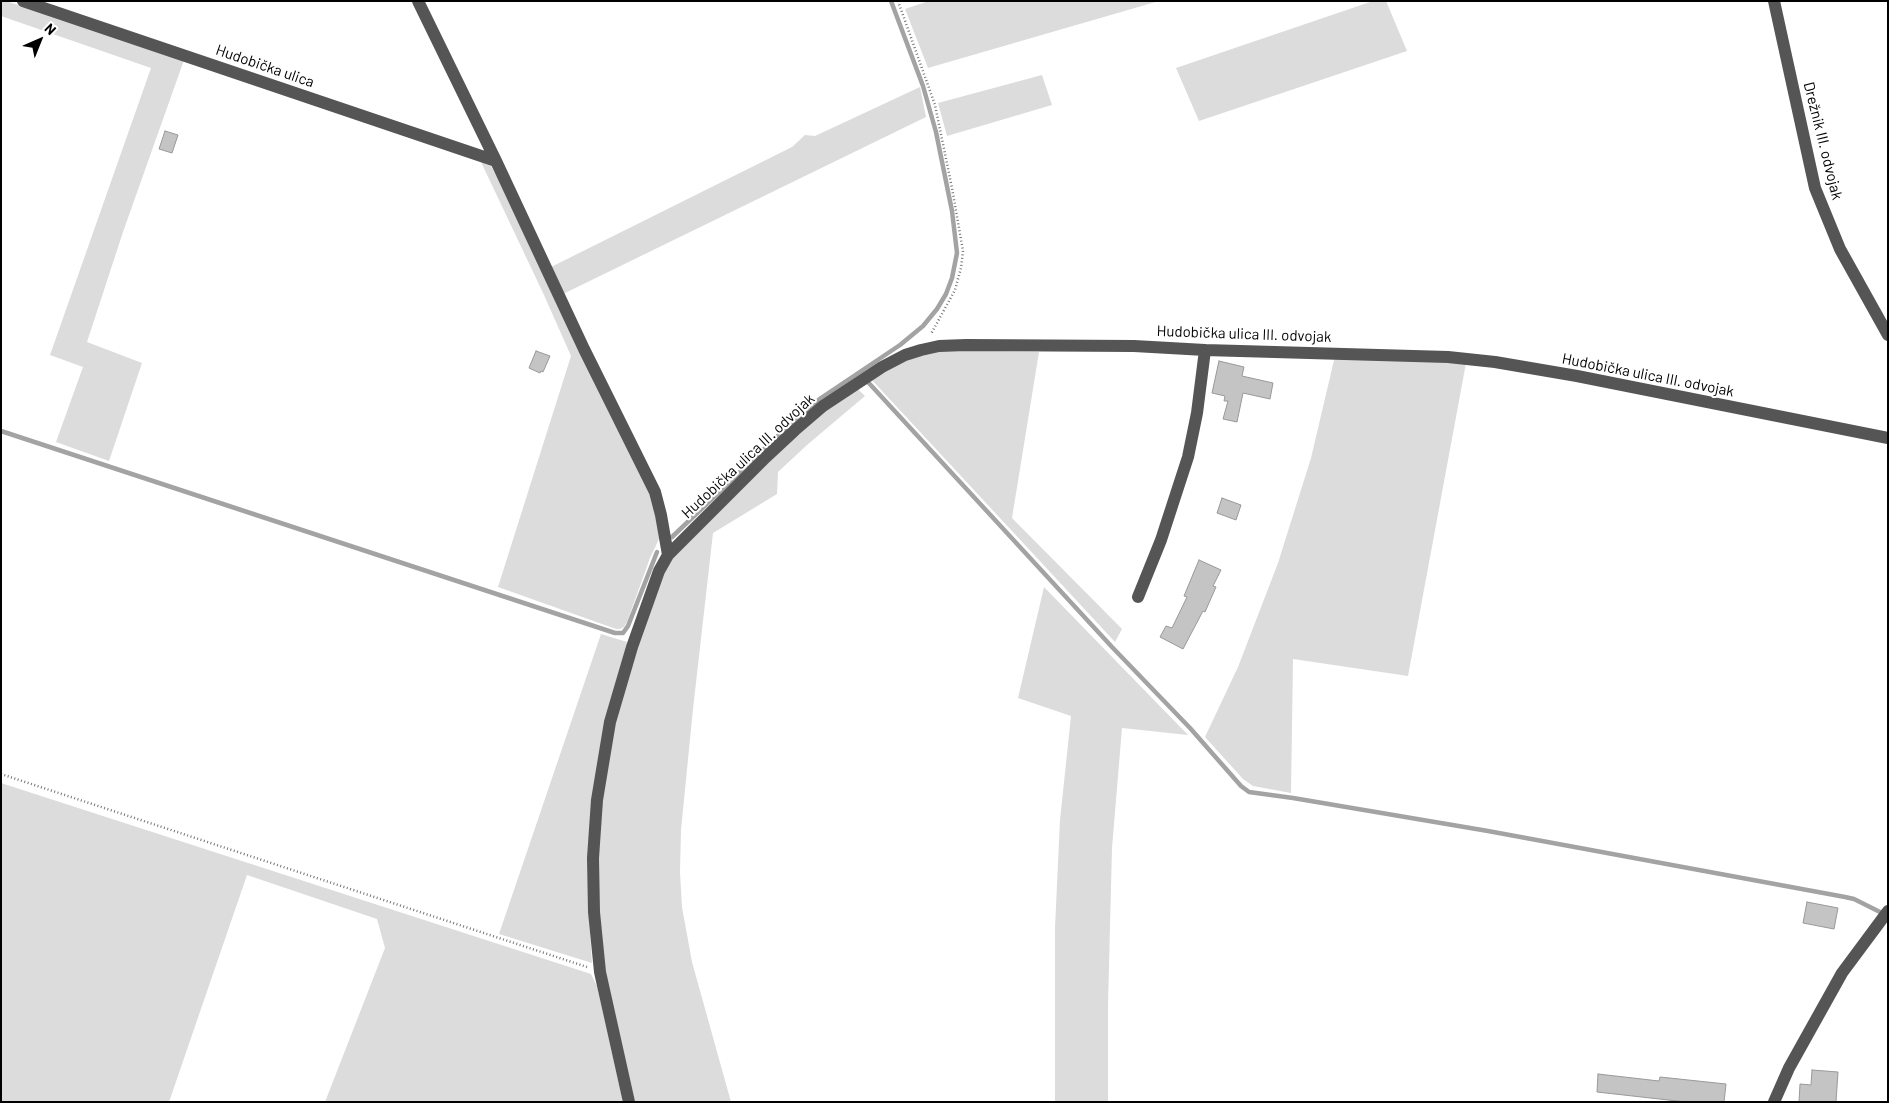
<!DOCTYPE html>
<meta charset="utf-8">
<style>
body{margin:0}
#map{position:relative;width:1889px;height:1103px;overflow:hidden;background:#fff;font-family:Barlow,sans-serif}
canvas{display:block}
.frame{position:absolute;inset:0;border:2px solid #000;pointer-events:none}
.north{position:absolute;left:15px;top:15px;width:50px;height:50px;-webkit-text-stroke:4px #fff;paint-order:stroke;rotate:44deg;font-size:14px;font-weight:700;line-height:20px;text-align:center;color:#000}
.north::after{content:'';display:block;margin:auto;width:18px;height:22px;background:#000;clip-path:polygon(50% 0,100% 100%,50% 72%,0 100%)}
</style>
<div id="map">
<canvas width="1889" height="1103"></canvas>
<div class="frame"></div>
<div class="north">N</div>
</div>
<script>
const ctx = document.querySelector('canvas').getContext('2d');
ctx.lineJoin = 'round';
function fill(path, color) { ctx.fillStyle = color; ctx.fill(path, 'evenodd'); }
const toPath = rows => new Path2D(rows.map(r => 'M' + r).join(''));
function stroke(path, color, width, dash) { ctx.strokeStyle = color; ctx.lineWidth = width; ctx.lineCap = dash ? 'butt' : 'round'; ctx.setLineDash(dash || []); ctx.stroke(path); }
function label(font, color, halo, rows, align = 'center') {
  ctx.font = font + ' Barlow,sans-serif'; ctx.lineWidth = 4; ctx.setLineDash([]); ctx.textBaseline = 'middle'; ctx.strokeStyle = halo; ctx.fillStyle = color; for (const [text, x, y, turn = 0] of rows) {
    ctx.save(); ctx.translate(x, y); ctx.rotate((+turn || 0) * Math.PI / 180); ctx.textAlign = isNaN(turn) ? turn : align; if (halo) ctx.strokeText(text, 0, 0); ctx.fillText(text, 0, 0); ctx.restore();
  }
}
const green = toPath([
 [1,1,6,1,184,60,123,232,87,342,142,363,109,461,56,442,83,367,50,355,151,68,1,16],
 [929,1,1159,1,928,68,905,9],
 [1373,1,1386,1,1407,51,1199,121,1176,68],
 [1042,75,1052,105,947,136,938,103],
 [920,87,926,117,563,294,551,267,792,147,805,135,815,136],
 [481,162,491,166,497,177,651,495,657,517,659,539,650,558,627,622,624,627,620,629,616,629,498,587,571,356,544,295],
 [965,350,1039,352,1012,518,1122,629,1115,642,870,378,901,362,924,354,942,351],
 [1335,356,1466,363,1408,676,1293,659,1291,793,1253,786,1243,779,1205,737,1238,667,1278,563,1311,458],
 [856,387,865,396,807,445,778,472,777,494,713,533,693,709,681,830,680,872,682,907,692,962,731,1102,634,1102,605,971,599,911,597,860,601,801,614,723,637,647,663,575,672,558,795,435],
 [1044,587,1188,735,1122,728,1112,848,1108,1005,1108,1102,1055,1102,1055,928,1060,820,1071,716,1018,698],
 [601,634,627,642,606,720,589,916,592,963,499,934],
 [1,783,591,974,597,986,623,1102,325,1102,385,948,377,919,247,875,169,1102,1,1102]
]);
const stream = toPath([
 [867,381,1112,647,1190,728,1241,786,1249,792,1293,798,1488,831,1845,897,1854,899,1880,912],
 [1,431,615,633,623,633,628,626,657,552],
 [672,537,783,431,821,398,900,345,923,326,937,309,946,294,952,278,957,253,952,211,936,132,923,86,891,1]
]);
const building = toPath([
 [165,131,178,135,172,153,159,149,165,131],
 [536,351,550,356,543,372,541,371,540,373,529,368,536,351],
 [1219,361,1244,367,1242,376,1273,383,1270,399,1243,393,1237,422,1223,419,1228,401,1224,401,1225,396,1212,393,1219,361],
 [1222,498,1241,505,1236,520,1217,513,1222,498],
 [1199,560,1221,570,1213,586,1216,587,1205,612,1203,611,1183,649,1160,637,1166,626,1172,628,1187,597,1184,596,1199,560],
 [1807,902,1838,908,1834,929,1803,923,1807,902],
 [1812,1070,1838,1072,1836,1102,1799,1102,1800,1084,1811,1085,1812,1070],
 [1598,1074,1659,1081,1660,1077,1726,1084,1724,1102,1686,1102,1597,1092,1598,1074]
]);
const path = toPath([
 [898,1,935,105,952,188,963,251,961,268,955,290,931,334],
 [1,774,587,967]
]);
const minor = toPath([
 [23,1,496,161],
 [418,1,496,161,584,349,655,492,661,515,668,555],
 [1774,1,1815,188,1840,249,1888,335],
 [1138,597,1161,540,1188,457,1197,413,1205,350],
 [629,1102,600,972,594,912,593,858,597,800,610,722,632,647,659,571,668,555,766,457,795,430,823,406,882,367,905,355,921,350,939,346,966,345,1134,346,1205,350,1448,357,1495,362,1577,376,1888,438],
 [1774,1102,1789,1068,1842,973,1888,911]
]);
const streetNames = [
 ["Hudobička ulica",265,66,19],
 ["Drežnik III. odvojak",1823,141,76],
 ["Hudobička ulica III. odvojak",1244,334,2],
 ["Hudobička ulica III. odvojak",1648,375,11],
 ["Hudobička ulica III. odvojak",748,456,-43]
];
fill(green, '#dcdcdc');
stroke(stream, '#a3a3a3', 4.5);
fill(building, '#c4c4c4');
stroke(building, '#999', 1);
stroke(path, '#777', 2.5, [1, 2.5]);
stroke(minor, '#555', 12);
label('15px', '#000', '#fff', streetNames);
</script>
